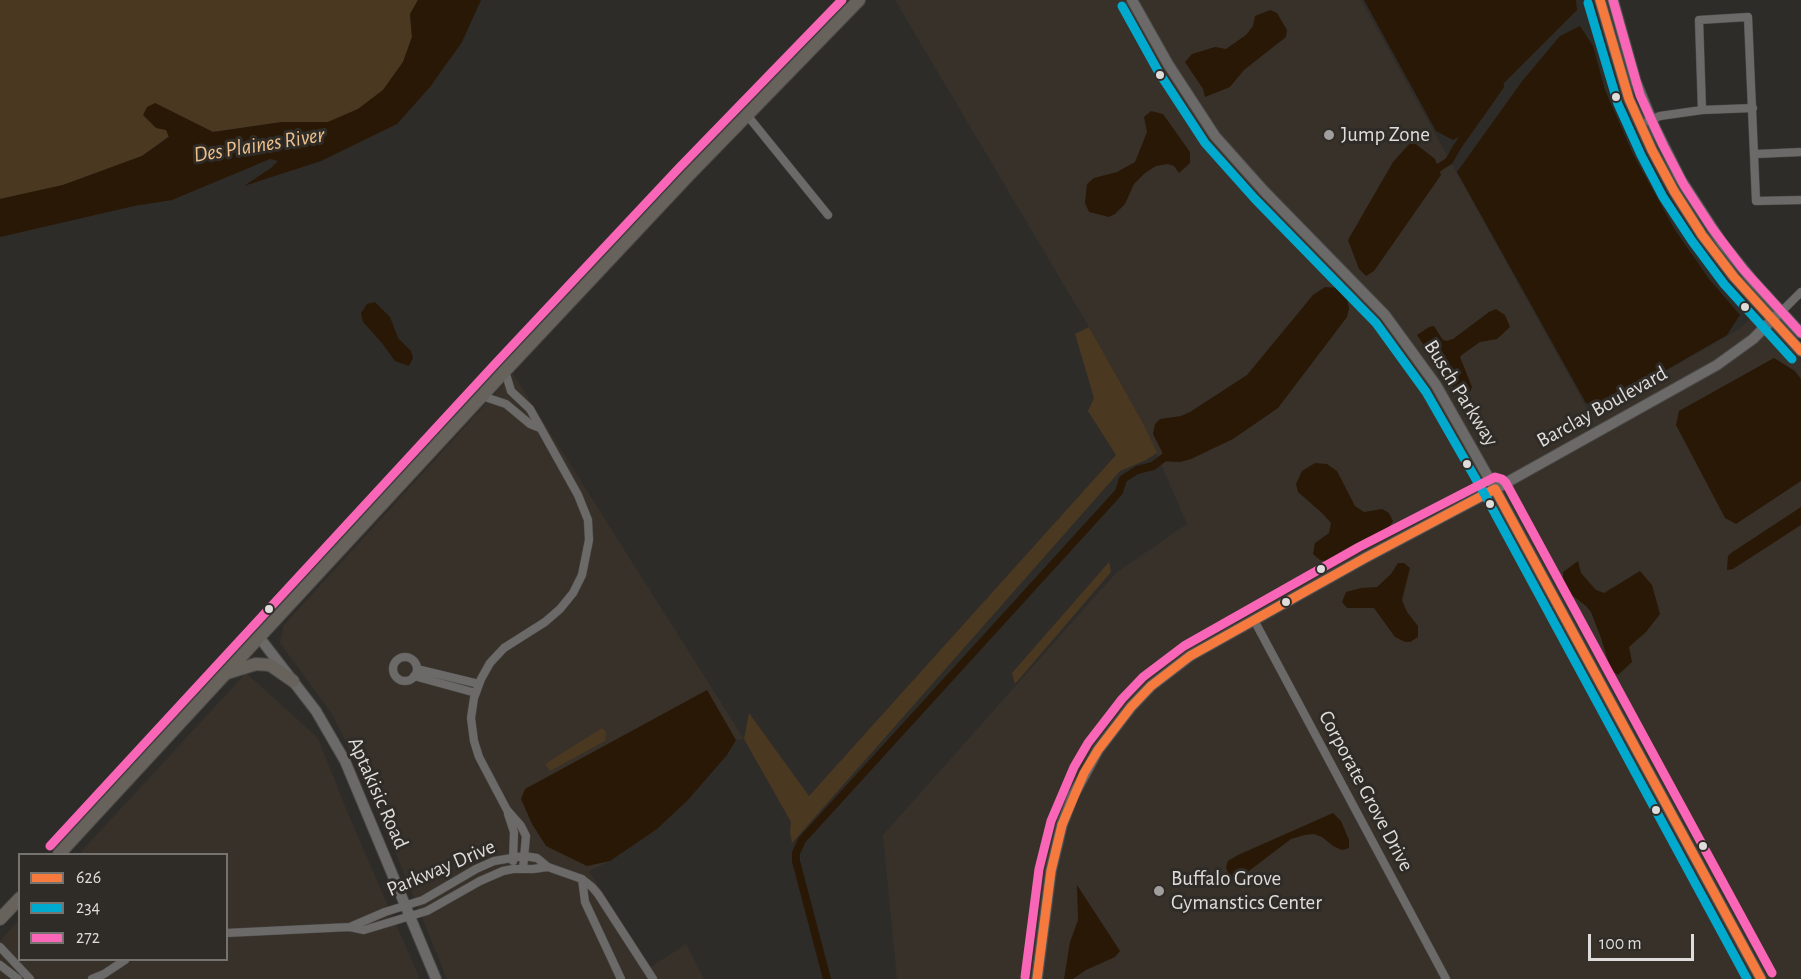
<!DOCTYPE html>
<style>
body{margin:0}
#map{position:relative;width:1801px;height:979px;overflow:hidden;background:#2e2c29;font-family:"Alegreya Sans",sans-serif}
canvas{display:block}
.legend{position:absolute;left:18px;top:853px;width:210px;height:108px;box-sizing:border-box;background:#2f2c28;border:2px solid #757370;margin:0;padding:8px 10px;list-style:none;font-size:18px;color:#dfdddb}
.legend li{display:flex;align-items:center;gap:12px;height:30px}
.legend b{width:30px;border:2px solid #757370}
.scale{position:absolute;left:1588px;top:934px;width:106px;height:27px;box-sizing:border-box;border:3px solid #dfdddb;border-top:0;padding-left:8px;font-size:18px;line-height:21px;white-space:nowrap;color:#dfdddb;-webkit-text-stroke:4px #2f2c28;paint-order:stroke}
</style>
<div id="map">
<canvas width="1801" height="979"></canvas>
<ul class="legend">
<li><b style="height:8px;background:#f6793e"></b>626</li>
<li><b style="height:8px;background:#00a9ce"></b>234</li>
<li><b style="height:8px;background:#fa66b7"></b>272</li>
</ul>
<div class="scale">100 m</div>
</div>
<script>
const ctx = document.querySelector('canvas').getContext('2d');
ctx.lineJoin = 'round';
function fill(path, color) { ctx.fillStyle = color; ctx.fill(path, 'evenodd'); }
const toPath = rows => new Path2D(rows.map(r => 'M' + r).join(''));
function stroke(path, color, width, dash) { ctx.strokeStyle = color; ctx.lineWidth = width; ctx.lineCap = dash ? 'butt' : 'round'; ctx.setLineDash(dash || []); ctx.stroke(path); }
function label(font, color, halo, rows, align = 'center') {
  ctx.font = font + ' "Alegreya Sans",sans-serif'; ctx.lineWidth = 6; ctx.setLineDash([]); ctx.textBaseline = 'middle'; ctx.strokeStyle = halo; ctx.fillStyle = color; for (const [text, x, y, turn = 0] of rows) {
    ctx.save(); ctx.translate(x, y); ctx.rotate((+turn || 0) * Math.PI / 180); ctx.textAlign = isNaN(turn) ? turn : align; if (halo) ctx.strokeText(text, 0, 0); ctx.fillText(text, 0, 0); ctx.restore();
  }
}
const built = toPath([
 [895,0,1361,0,1588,410,1593,413,1739,329,1762,309,1779,335,1801,358,1801,979,897,979,883,835,1116,573,1187,524,1144,425,1089,327],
 [513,374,744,739,736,740,727,755,687,801,657,829,610,861,589,871,651,967,686,944,704,979,447,979,370,790,332,714,280,643,284,625],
 [246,673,318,738,349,816,420,979,0,979,0,941,19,920,20,960,226,960,226,854,79,854]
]);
const green = toPath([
 [0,0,418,0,410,14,412,37,403,62,383,90,358,109,328,122,282,122,213,132,155,103,169,136,142,156,63,185,0,199],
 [1089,327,1144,425,1157,453,1146,460,1120,471,792,843,790,832,791,822,744,739,749,713,809,796,1116,455,1088,411,1094,398,1075,334],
 [1109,562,1111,572,1015,684,1012,673],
 [602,728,606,732,605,741,550,771,545,764]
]);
const water = toPath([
 [418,0,481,0,462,42,430,87,397,124,321,161,244,186,271,168,278,161,270,159,172,200,134,206,0,237,0,199,63,185,142,156,169,137,166,130,156,128,143,115,147,107,155,103,213,132,282,122,328,122,358,109,383,90,403,62,412,37,410,14],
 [1364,0,1576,0,1577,10,1495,92,1467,133,1453,140,1436,131],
 [1270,10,1277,13,1287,30,1286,37,1244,70,1230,87,1205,97,1203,89,1185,62,1192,54,1215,47,1226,49,1246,35,1253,26,1255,16],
 [1580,26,1593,46,1605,90,1633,154,1675,230,1709,279,1740,315,1727,335,1602,407,1586,403,1457,172,1523,80,1560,36],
 [1151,111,1163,114,1190,152,1190,163,1179,173,1174,166,1168,164,1156,166,1145,173,1134,184,1125,204,1115,214,1109,217,1089,212,1085,203,1087,184,1094,178,1117,172,1135,162,1147,132,1144,117],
 [1412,141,1435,159,1441,175,1374,271,1366,276,1359,269,1348,240,1393,162],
 [1325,287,1337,288,1347,299,1349,308,1347,317,1278,408,1233,439,1191,459,1180,462,1159,461,1163,454,1153,434,1155,424,1160,419,1181,416,1190,412,1247,375,1313,295],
 [375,302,390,317,398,338,411,351,413,358,409,366,395,361,382,343,363,322,361,313,367,304],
 [1496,309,1505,315,1510,327,1497,339,1480,342,1463,354,1460,357,1472,387,1470,392,1462,391,1453,387,1445,377,1438,358,1427,350,1417,335,1429,327,1434,326,1442,339,1446,341,1453,339,1489,312],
 [1774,358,1795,371,1801,379,1801,481,1736,524,1725,518,1676,425,1679,411],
 [1315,463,1327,464,1337,471,1355,506,1364,512,1382,509,1389,513,1393,521,1383,536,1368,537,1326,561,1320,560,1313,554,1315,543,1329,533,1331,523,1322,513,1298,492,1296,484,1302,471],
 [1801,507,1801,525,1733,569,1727,570,1728,556,1731,553],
 [1578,561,1581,573,1588,581,1596,590,1604,593,1640,571,1652,585,1660,614,1646,632,1629,647,1632,662,1618,675,1611,670,1601,638,1591,612,1586,606,1569,593,1563,581,1563,572],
 [1398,563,1404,563,1410,568,1402,600,1407,612,1418,626,1418,637,1410,642,1405,642,1395,637,1374,608,1347,608,1342,602,1346,592,1361,588,1377,587,1391,574],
 [707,690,736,740,727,755,687,801,657,829,610,861,587,866,546,846,532,824,521,799,525,789],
 [1333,813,1341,821,1349,840,1349,848,1342,850,1333,846,1322,837,1314,834,1305,835,1291,839,1245,874,1233,880,1228,873,1226,867,1228,861,1238,855],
 [1077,885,1120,951,1115,957,1086,970,1073,979,1064,979,1070,942,1078,920]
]);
const canal = toPath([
 [1432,176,1438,168,1449,161,1457,147,1500,86],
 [827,979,796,861,796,853,802,840,1119,492,1123,479,1137,470,1153,466,1166,456]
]);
const minor = toPath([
 [1702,110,1699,20,1748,17,1756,201,1801,200],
 [747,115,828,215],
 [1648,121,1660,116,1702,110,1753,108],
 [1756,154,1801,152],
 [1781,312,1801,292],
 [505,371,511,391,530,409,578,495,588,520,589,540,582,575,573,593,560,609,545,622,504,648,490,663,481,679,474,698,471,718,474,741,479,757,507,810,521,826,526,836,523,869],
 [482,396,506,404,530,424,540,428],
 [1254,620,1446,979],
 '393 669a12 12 0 1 1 24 0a12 12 0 1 1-24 0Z',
 [417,669,479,684],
 [414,676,476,693],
 [508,814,514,832,513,861],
 [582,879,585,902,621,979],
 [350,927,385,912,423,900,476,869,494,861,524,856,537,858,548,867,582,879,592,887,598,894,653,979],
 [226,933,350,927,364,930,427,911,480,881,503,871,513,869,533,869,548,867],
 [0,947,30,979],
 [0,965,18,979],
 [92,979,104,974,125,960]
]);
const tertiary = toPath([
 [1132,0,1168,64,1215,136,1264,191,1385,315,1436,385,1495,489,1761,979],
 [1037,979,1051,871,1062,825,1073,796,1098,750,1131,707,1151,686,1190,656,1365,558,1495,489,1717,365,1753,339,1777,315]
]);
const secondary = toPath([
 [1600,0,1629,99,1652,150,1674,191,1702,235,1734,277,1801,351],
 [1613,0,1636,82,1654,126,1681,180,1722,243,1753,281,1801,333],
 [259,637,316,711,345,761,436,979]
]);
const primary = toPath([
 [227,673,256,664,270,665,293,681],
 [59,854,505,371,688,176,859,0],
 [0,919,20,898]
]);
const bus1 = toPath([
 [1600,0,1629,99,1652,150,1674,191,1702,235,1734,277,1801,351],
 [1495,489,1761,979],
 [1037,979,1051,871,1062,825,1084,773,1098,750,1131,707,1151,686,1190,656,1365,558,1495,489]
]);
const bus2 = toPath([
 [1588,3,1618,104,1641,155,1663,197,1692,241,1724,284,1792,359],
 [1122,6,1158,71,1205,143,1255,199,1376,323,1426,392,1485,495,1747,979]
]);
const bus3 = toPath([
 [1613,0,1640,95,1663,145,1684,185,1712,228,1743,269,1801,333],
 [50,846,496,363,679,168,842,0],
 [1025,977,1039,869,1051,821,1074,767,1088,743,1122,699,1143,677,1184,646,1359,547,1495,477,1502,479,1506,483,1772,973]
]);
const markers = [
 [1160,75,5,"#dfdddb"],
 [1616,97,5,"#dfdddb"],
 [1329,135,6,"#a19f9d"],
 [1745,307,5,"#dfdddb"],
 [1467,464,5,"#dfdddb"],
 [1490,504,5,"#dfdddb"],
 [1321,569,5,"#dfdddb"],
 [1286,602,5,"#dfdddb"],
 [269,609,5,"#dfdddb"],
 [1656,810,5,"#dfdddb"],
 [1703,846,5,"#dfdddb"],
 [1159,891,6,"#a19f9d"]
];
const poiNames = [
 ["Jump Zone",1341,135],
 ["Buffalo Grove",1171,879],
 ["Gymanstics Center",1171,903]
];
const streetNames = [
 ["Busch Parkway",1461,393,58],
 ["Barclay Boulevard",1602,407,-29],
 ["Corporate Grove Drive",1366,791,62],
 ["Aptakisic Road",378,793,66],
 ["Parkway Drive",441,868,-23]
];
const waterNames = [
 ["Des Plaines River",259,145,-9]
];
fill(built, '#383129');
fill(green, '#4b3821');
fill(water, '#291805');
stroke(canal, '#291805', 8);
stroke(minor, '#4a4947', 9);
stroke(tertiary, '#4a4947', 12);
stroke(secondary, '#4a4947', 12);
stroke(primary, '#4a4947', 14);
stroke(minor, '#6b6a68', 8);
stroke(tertiary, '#6b6a68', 10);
stroke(secondary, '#6b6a68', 10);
stroke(primary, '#67625c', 12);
stroke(bus1, '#f6793e', 9);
stroke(bus2, '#00a9ce', 9);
stroke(bus3, '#fa66b7', 9);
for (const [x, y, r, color] of markers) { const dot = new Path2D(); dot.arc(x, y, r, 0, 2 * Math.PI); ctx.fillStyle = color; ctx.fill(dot); stroke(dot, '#2f2c28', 2); }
label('21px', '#dfdddb', '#2f2c28', poiNames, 'left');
label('21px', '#dfdddb', '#2f2c28', streetNames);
label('italic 22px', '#efc18c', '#2f2c28', waterNames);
</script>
